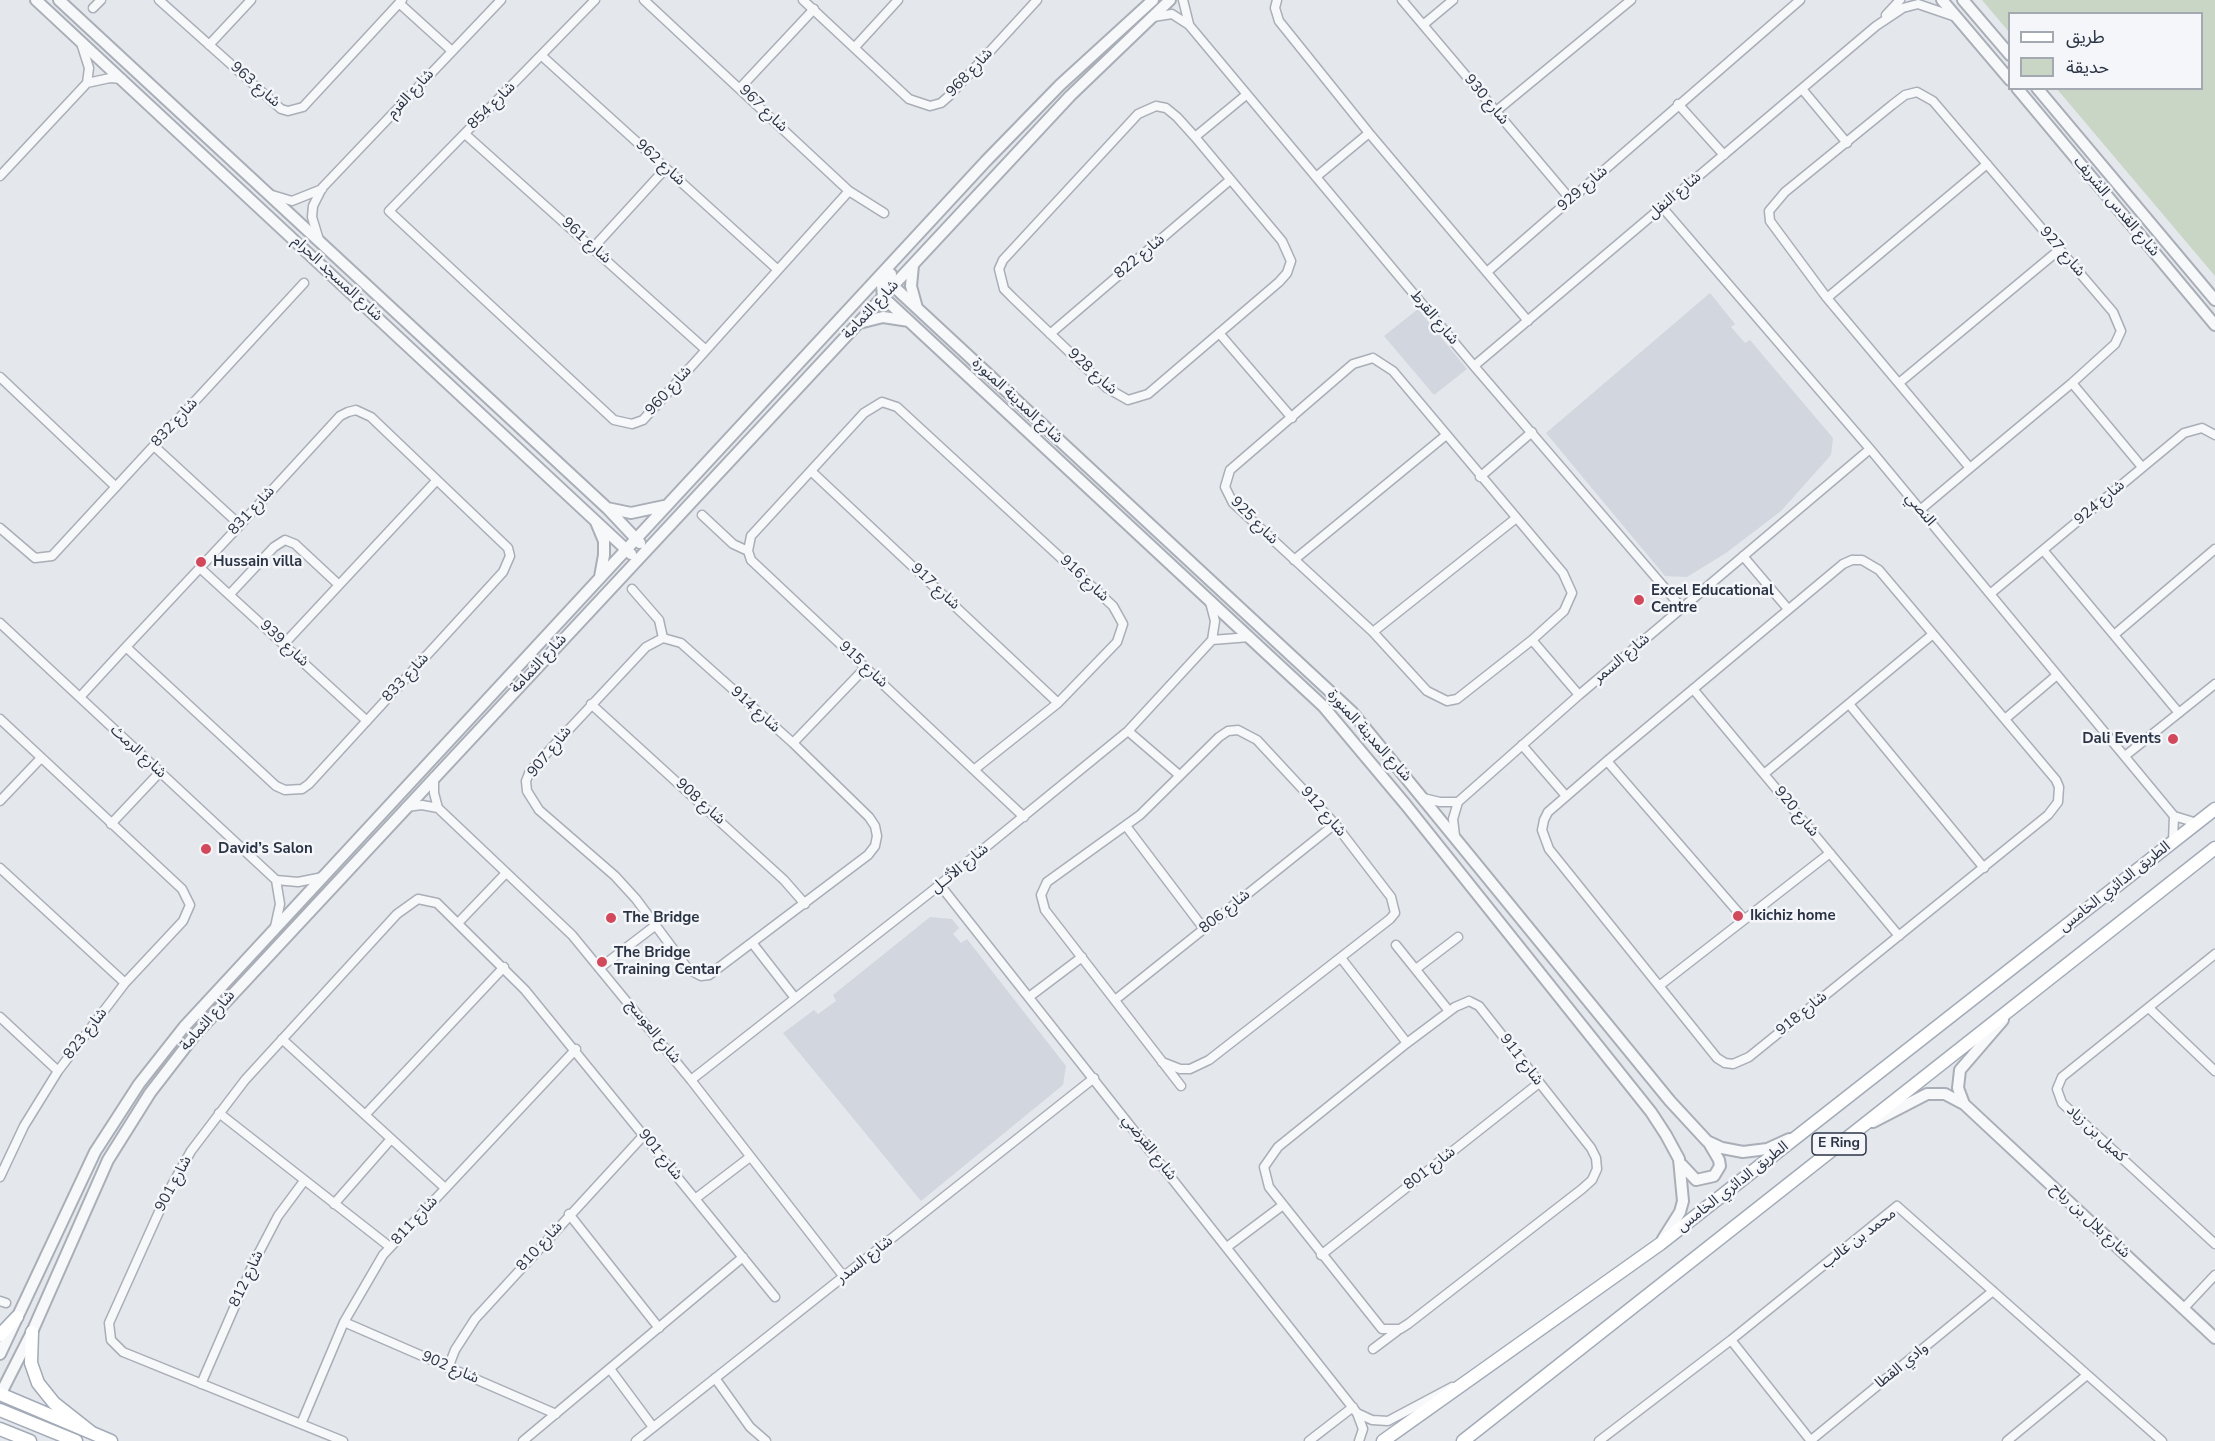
<!DOCTYPE html>
<meta charset="utf-8">
<style>
body{margin:0}
#map{position:relative;width:2215px;height:1441px;overflow:hidden;background:#e4e7ec;font-family:"Nunito Sans","Noto Sans Arabic",sans-serif}
canvas{display:block}
.legend{position:absolute;left:2008px;top:12px;width:195px;height:78px;box-sizing:border-box;background:#f4f6f9;border:2px solid #a4a8b1;margin:0;padding:8px 10px;list-style:none;font-size:18px;color:#2b3445}
.legend li{display:flex;align-items:center;gap:12px;height:30px}
.legend b{width:30px;border:2px solid #a4a8b1}
</style>
<div id="map">
<canvas width="2215" height="1441"></canvas>
<ul class="legend">
<li><b style="height:8px;background:#fff"></b>طريق</li>
<li><b style="height:16px;background:#c9d6c5"></b>حديقة</li>
</ul>
</div>
<script>
const ctx = document.querySelector('canvas').getContext('2d');
ctx.lineJoin = 'round';
function fill(path, color) { ctx.fillStyle = color; ctx.fill(path, 'evenodd'); }
const toPath = rows => new Path2D(rows.map(r => 'M' + r).join(''));
function stroke(path, color, width, dash) { ctx.strokeStyle = color; ctx.lineWidth = width; ctx.lineCap = dash ? 'butt' : 'round'; ctx.setLineDash(dash || []); ctx.stroke(path); }
function label(font, color, halo, rows, align = 'center') {
  ctx.font = font + ' "Nunito Sans","Noto Sans Arabic",sans-serif'; ctx.lineWidth = 5; ctx.setLineDash([]); ctx.textBaseline = 'middle'; ctx.strokeStyle = halo; ctx.fillStyle = color; for (const [text, x, y, turn = 0] of rows) {
    ctx.save(); ctx.translate(x, y); ctx.rotate((+turn || 0) * Math.PI / 180); ctx.textAlign = isNaN(turn) ? turn : align; if (halo) ctx.strokeText(text, 0, 0); ctx.fillText(text, 0, 0); ctx.restore();
  }
}
const built = toPath([
 [1710,293,1735,324,1731,327,1745,343,1750,340,1833,438,1831,455,1781,511,1726,553,1687,577,1665,576,1546,433],
 [1418,309,1467,369,1434,395,1384,336],
 [930,917,952,919,959,928,953,934,961,943,967,939,1066,1066,1063,1085,921,1201,783,1033,814,1010,818,1014,836,1001,833,995]
]);
const green = toPath([
 [1982,0,2215,0,2215,276,2057,89,2202,88,2202,14,2010,14,2009,32]
]);
const minor = toPath([
 [159,0,281,109,288,111,303,107,402,0],
 [595,0,389,211,614,420,632,424,643,420,849,191],
 [644,0,849,191,884,213],
 [803,0,909,99,930,106,941,103,949,96,1037,0],
 [1183,0,1189,24],
 [1277,0,1275,8,1279,21,1369,133,1528,321],
 [1402,0,1571,200],
 [399,3,452,51],
 [93,8,101,0],
 [1886,15,1900,0],
 [1153,17,1172,14,1189,25,1474,366,1682,608],
 [1423,25,1453,0],
 [209,45,251,0],
 [82,46,89,68,87,83],
 [855,47,898,0],
 [542,56,778,270],
 [741,87,814,9],
 [1802,89,1847,143],
 [1678,104,1724,155],
 [1156,106,1166,108,1177,117,1195,137,1282,241,1291,261,1287,273,1279,282,1148,394,1128,400,1107,388,1014,299,1004,289,999,269,1003,260,1138,114,1156,106],
 [1495,112,1631,0],
 [465,134,706,350],
 [1195,137,1246,95],
 [0,176,87,83,110,78,122,79],
 [1316,177,1369,133],
 [272,195,292,201,322,189],
 [1662,207,1870,449,2174,816,2197,823],
 [319,240,312,217,313,206,322,188,501,0],
 [593,248,666,168],
 [1487,272,1800,0],
 [1827,298,1987,164],
 [1219,333,1292,418],
 [1050,334,1230,180],
 [1373,358,1393,371,1563,573,1572,593,1564,611,1532,640,1457,699,1447,701,1427,691,1373,632,1233,503,1225,487,1230,470,1353,364,1373,358],
 [1474,366,1876,26,1903,8,1918,4,1956,17],
 [0,377,116,487],
 [1899,383,2059,250],
 [2072,383,2142,467],
 [154,446,240,525],
 [811,471,1058,703],
 [1480,477,1532,432],
 [1920,510,1970,468,2072,383,2115,344,2121,331,2113,312,1933,101,1917,92,1905,95,1892,105,1785,192,1769,211,1770,221,1827,298,1970,468],
 [702,515,733,544,748,551],
 [0,528,35,558,52,556,304,283],
 [2043,550,2179,713],
 [1743,556,1788,609],
 [1294,560,1445,436],
 [1852,560,1862,560,1879,570,1933,634,2056,780,2059,787,2058,802,2048,815,1749,1057,1733,1064,1725,1063,1717,1058,1549,849,1542,830,1544,820,1548,812,1607,761,1843,564,1852,560],
 [200,568,367,721],
 [632,589,659,620,663,638],
 [230,594,274,547,285,540,295,544,339,585],
 [1990,594,2184,433,2202,428,2215,435],
 [0,623,276,880,280,904,275,927],
 [1373,632,1515,519],
 [2114,635,2215,549],
 [663,638,681,643,793,743,869,817,875,826,877,836,875,846,868,855,709,975,701,976,688,969,636,899,615,876,539,810,527,791,526,781,530,771,646,647,663,638],
 [1212,640,1250,637],
 [1532,640,1579,695],
 [284,644,437,480],
 [1693,689,1899,936],
 [80,697,126,647,240,525,340,416,348,412,356,410,371,417,508,548,510,556,503,572,309,784,302,789,285,790,276,786,126,647],
 [591,704,784,880,805,904],
 [1849,704,1984,868],
 [0,719,182,889,190,905,183,921,125,983,58,1071,24,1126,0,1177],
 [2005,719,2057,675],
 [1128,731,1178,774],
 [793,743,865,668],
 [1522,745,1566,796],
 [2125,756,2215,684],
 [1607,761,1744,919],
 [975,769,1058,703,1117,642,1123,624,1113,606,897,407,882,402,864,413,751,536,748,551,751,560,1024,817],
 [1764,774,1933,634],
 [434,777,434,793,438,808],
 [1423,798,1440,802,1458,802],
 [0,801,41,758],
 [406,807,422,805,438,808,572,935,691,1080,844,1277],
 [111,824,160,772],
 [1126,826,1204,929],
 [1455,836,1453,819,1458,802,1579,695,1870,449],
 [2173,841,2174,816],
 [0,868,125,983],
 [276,880,298,882,323,877],
 [940,885,1357,1413,1363,1429,1359,1441],
 [459,922,506,873],
 [753,944,795,998],
 [1396,945,1449,1011],
 [2215,954,2062,1077,2057,1089,2062,1103,2215,1244],
 [1341,958,1407,1043],
 [601,967,656,925],
 [1416,969,1458,937],
 [1659,986,1830,853],
 [1029,997,1082,957],
 [1115,1000,1335,824],
 [1469,1001,1479,1006,1591,1148,1596,1158,1597,1169,1592,1180,1582,1189,1408,1324,1400,1329,1382,1329,1269,1187,1264,1167,1278,1147,1407,1043,1455,1007,1469,1001],
 [2150,1009,2215,1071],
 [0,1017,58,1071],
 [282,1039,445,1188],
 [1162,1062,1180,1069,1190,1069,1209,1060,1390,919,1395,913,1391,897,1335,824,1257,740,1238,730,1228,731,1219,737,1140,815,1047,882,1041,895,1045,910,1181,1086],
 [691,1080,932,891,1128,731,1212,640,1215,621,1210,602],
 [219,1113,390,1247],
 [365,1115,504,967],
 [695,1199,750,1157],
 [334,1204,391,1139],
 [569,1214,659,1328],
 [1227,1247,1283,1205],
 [1321,1255,1539,1083],
 [0,1301,6,1303],
 [2184,1308,2215,1275],
 [344,1322,556,1414],
 [1731,1340,1811,1441],
 [1373,1349,1397,1331],
 [448,1368,455,1350,475,1319,644,1135],
 [610,1369,653,1427],
 [715,1378,750,1427,766,1441],
 [201,1384,254,1262,278,1216,304,1181],
 [1357,1413,1372,1420,1388,1421,1452,1387],
 [301,1424,344,1322,383,1255,576,1049],
 [343,1441,123,1352,111,1340,109,1323,167,1194,191,1151,245,1080,397,914,418,899,437,903,525,990,775,1297],
 [523,1441,743,1257],
 [636,1441,1094,1078],
 [1309,1441,1353,1407],
 [1599,1441,1731,1340,1897,1206,2162,1441],
 [1810,1441,1993,1291],
 [2007,1441,2087,1375]
]);
const tertiary = toPath([
 [36,0,631,554],
 [59,0,607,508,640,543],
 [1942,0,2010,80],
 [1963,0,2010,55],
 [2017,88,2215,325],
 [2037,88,2215,300],
 [913,265,911,286,917,308],
 [891,274,882,285,883,297,1323,706,1406,805,1651,1112,1666,1135,1679,1159,1683,1201,1680,1212,1663,1239],
 [890,283,1352,712,1670,1101,1707,1141,1722,1148,1743,1152,1767,1149,1789,1139],
 [859,323,883,317,909,321],
 [607,508,631,513,664,506],
 [596,522,604,541,604,555,600,577],
 [1964,1104,1958,1088,1960,1070,2003,1020],
 [1873,1122,1927,1094,1945,1094,1964,1104,2215,1338],
 [1682,1165,1696,1180,1714,1176,1720,1166,1719,1160,1709,1143],
 [0,1354,95,1152,139,1084,184,1027,986,161,1060,85,1153,0],
 [0,1395,32,1332,108,1160,150,1093,194,1036,1070,96,1170,0]
]);
const primary = toPath([
 [32,1332,31,1363,38,1383,54,1403,92,1433],
 [0,1335,17,1317],
 [0,1394,111,1441],
 [0,1410,76,1441],
 [0,1429,30,1441],
 [1383,1441,1660,1244,2215,809],
 [1463,1441,2215,848]
]);
const markers = [
 [201,562,6,"#d1495b"],
 [1639,600,6,"#d1495b"],
 [2173,739,6,"#d1495b"],
 [206,849,6,"#d1495b"],
 [1738,916,6,"#d1495b"],
 [611,918,6,"#d1495b"],
 [602,962,6,"#d1495b"]
];
const shields = [
 [1839,1144,54]
];
const shieldNames = [
 ["E Ring",1839,1144]
];
const streetNames = [
 ["شارع 968",970,73,-47],
 ["شارع 963",255,85,41],
 ["شارع القرم",411,94,-47],
 ["شارع 930",1486,100,50],
 ["شارع 854",492,106,-45],
 ["شارع 967",763,109,44],
 ["شارع 962",660,163,42],
 ["شارع 929",1583,189,-41],
 ["شارع النفل",1675,196,-40],
 ["شارع القدس الشريف",2116,207,50],
 ["شارع 961",586,241,42],
 ["شارع 927",2062,252,49],
 ["شارع 822",1140,257,-40],
 ["شارع المسجد الحرام",337,279,43],
 ["شارع الثمامة",871,310,-47],
 ["شارع القرط",1434,318,50],
 ["شارع 928",1092,372,42],
 ["شارع 960",669,391,-48],
 ["شارع المدينة المنورة",1017,401,43],
 ["شارع 832",175,423,-47],
 ["شارع 924",2100,503,-40],
 ["النصي",1920,510,50],
 ["شارع 831",252,511,-47],
 ["شارع 925",1254,521,45],
 ["شارع 916",1084,579,43],
 ["شارع 917",935,587,43],
 ["شارع 939",284,644,43],
 ["شارع السمر",1622,659,-40],
 ["شارع الثمامة",539,664,-47],
 ["شارع 915",863,665,43],
 ["شارع 833",406,678,-47],
 ["شارع 914",755,710,42],
 ["شارع المدينة المنورة",1369,736,48],
 ["شارع الرمث",138,752,43],
 ["شارع 907",550,752,-51],
 ["شارع 908",700,802,42],
 ["شارع 912",1323,812,49],
 ["شارع 920",1796,812,50],
 ["شارع الأثــل",960,869,-39],
 ["الطريق الدائري الخامس",2115,887,-38],
 ["شارع 806",1225,912,-39],
 ["شارع 918",1802,1014,-39],
 ["شارع الثمامة",208,1021,-49],
 ["شارع العوسج",653,1032,51],
 ["شارع 823",86,1034,-52],
 ["شارع 911",1521,1060,52],
 ["كميل بن زياد",2096,1134,43],
 ["شارع القرضي",1149,1148,52],
 ["شارع 901",660,1155,51],
 ["شارع 801",1430,1169,-38],
 ["شارع 901",174,1184,-62],
 ["الطريق الدائري الخامس",1733,1187,-38],
 ["شارع 811",415,1221,-47],
 ["شارع بلال بن رباح",2090,1221,43],
 ["محمد بن غالب",1859,1239,-37],
 ["شارع 810",540,1247,-48],
 ["شارع السدر",865,1260,-38],
 ["شارع 812",247,1279,-65],
 ["وادي القطا",1902,1366,-39],
 ["شارع 902",450,1368,23]
];
const poiNames = [
 ["Hussain villa",213,562],
 ["Excel Educational",1651,591],
 ["Centre",1651,608],
 ["Dali Events",2161,739,"right"],
 ["David’s Salon",218,849],
 ["Ikichiz home",1750,916],
 ["The Bridge",623,918],
 ["The Bridge",614,953],
 ["Training Centar",614,970]
];
fill(built, '#d2d6de');
fill(green, '#c9d6c5');
stroke(minor, '#a9aeb7', 11);
stroke(tertiary, '#a9aeb7', 14);
stroke(primary, '#a3abb8', 15);
stroke(minor, '#f7f8fa', 8);
stroke(tertiary, '#f7f8fa', 10);
stroke(primary, '#fff', 12);
for (const [x, y, r, color] of markers) { const dot = new Path2D(); dot.arc(x, y, r, 0, 2 * Math.PI); ctx.fillStyle = color; ctx.fill(dot); stroke(dot, '#f4f6f9', 2); }
for (const [x, y, w] of shields) { const box = new Path2D(); box.roundRect(x - w / 2, y - 11, w, 22, 4.5); ctx.fillStyle = '#f4f6f9'; ctx.fill(box); stroke(box, '#2b3445', 1.5); }
label('bold 14px', '#2b3445', null, shieldNames);
label('15px', '#2b3445', '#f4f6f9', streetNames);
label('bold 15px', '#2b3445', '#f4f6f9', poiNames, 'left');
</script>
